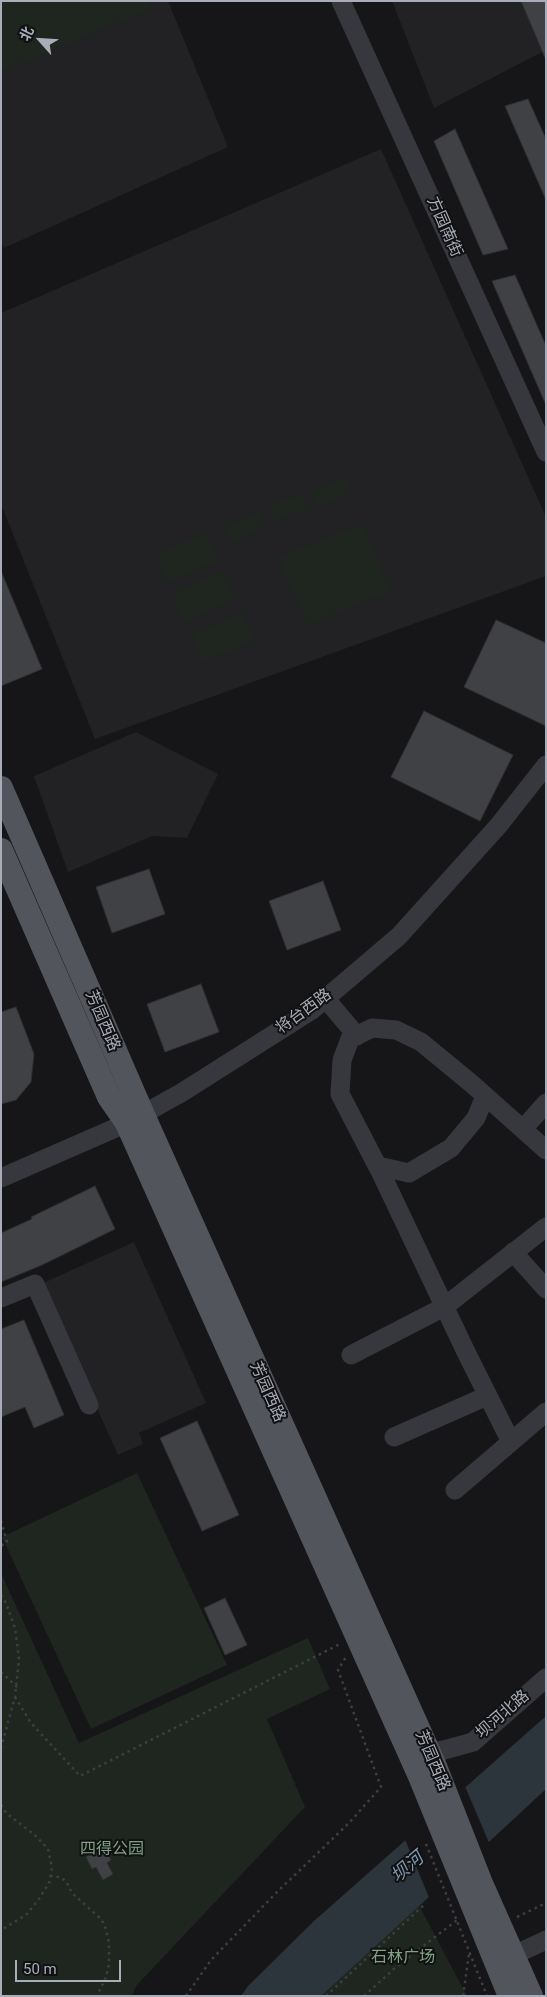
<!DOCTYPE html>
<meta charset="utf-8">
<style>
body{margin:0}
#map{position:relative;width:547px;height:1997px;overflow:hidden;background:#161618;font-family:Roboto,"Noto Sans SC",sans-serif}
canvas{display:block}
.frame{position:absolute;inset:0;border:2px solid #a8adb8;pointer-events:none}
.north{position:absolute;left:15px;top:15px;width:50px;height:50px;-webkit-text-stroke:4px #111113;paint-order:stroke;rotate:296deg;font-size:14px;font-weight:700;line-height:20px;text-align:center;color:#a8adb8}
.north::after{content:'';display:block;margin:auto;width:18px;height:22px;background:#a8adb8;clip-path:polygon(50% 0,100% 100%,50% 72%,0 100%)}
.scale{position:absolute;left:15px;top:1960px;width:106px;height:22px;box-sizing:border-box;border:2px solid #a8adb8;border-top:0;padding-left:6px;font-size:15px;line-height:18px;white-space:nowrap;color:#a8adb8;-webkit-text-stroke:4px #111113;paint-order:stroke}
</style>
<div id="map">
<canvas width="547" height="1997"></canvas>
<div class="frame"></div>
<div class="north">北</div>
<div class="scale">50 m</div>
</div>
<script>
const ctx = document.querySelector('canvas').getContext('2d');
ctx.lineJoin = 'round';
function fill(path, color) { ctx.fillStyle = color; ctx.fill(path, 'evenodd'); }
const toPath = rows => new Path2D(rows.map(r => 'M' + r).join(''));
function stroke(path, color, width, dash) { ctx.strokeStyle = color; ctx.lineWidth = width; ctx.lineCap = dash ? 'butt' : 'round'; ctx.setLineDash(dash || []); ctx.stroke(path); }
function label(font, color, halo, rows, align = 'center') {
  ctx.font = font + ' Roboto,"Noto Sans SC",sans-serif'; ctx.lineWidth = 4; ctx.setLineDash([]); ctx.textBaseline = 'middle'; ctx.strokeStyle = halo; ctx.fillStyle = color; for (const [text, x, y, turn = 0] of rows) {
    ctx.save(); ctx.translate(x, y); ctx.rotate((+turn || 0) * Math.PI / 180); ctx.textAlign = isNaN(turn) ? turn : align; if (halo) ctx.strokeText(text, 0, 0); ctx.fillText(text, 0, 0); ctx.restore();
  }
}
const built = toPath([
 [1,1,168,1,228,147,4,248,1,242],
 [392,1,546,1,546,50,434,108],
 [381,149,546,517,546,576,95,739,3,509,1,509,1,313],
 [136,732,218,774,187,838,152,836,68,872,34,776],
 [134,1242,206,1403,139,1433,143,1444,118,1455,41,1284]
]);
const green = toPath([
 [1,1,147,1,150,9,1,71],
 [345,477,351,492,318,506,311,491],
 [301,493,308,508,274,522,268,507],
 [258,512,265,528,232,542,225,526],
 [362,523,390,591,307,625,279,558],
 [206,533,218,561,168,582,156,554],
 [222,572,234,600,184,621,172,593],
 [242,613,253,641,203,662,192,635],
 [137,1473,227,1665,91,1729,2,1537],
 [1,1573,79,1743,308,1638,330,1689,267,1719,305,1807,136,1986,132,1996,1,1996],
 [413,1894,467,1996,311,1996]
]);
const water = toPath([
 [546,1716,546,1789,490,1841,321,1996,241,1996,248,1986,314,1921]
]);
const pier = toPath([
 [464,1784,490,1845,430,1900,404,1837]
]);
const building = toPath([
 [521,1,546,1,546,60,521,1],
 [528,99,546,139,546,200,505,106,528,99],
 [455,129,508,249,483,255,434,141,455,129],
 [515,275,546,346,546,405,492,281,515,275],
 [1,571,42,669,1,686,1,571],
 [496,620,546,643,546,726,464,687,496,620],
 [424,711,513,755,480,821,391,777,424,711],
 [149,869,165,914,112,933,96,887,149,869],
 [323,881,341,930,287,950,269,901,323,881],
 [201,984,219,1032,165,1052,147,1004,201,984],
 [16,1007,34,1054,31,1082,16,1100,1,1104,1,1012,16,1007],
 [95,1186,115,1229,42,1265,1,1282,1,1233,32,1219,31,1217,95,1186],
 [24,1320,64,1415,34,1428,25,1407,1,1417,1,1329,24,1320],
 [197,1421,239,1515,202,1531,160,1438,197,1421],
 [225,1598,247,1645,225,1655,204,1608,225,1598],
 [102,1843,111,1860,107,1863,113,1874,103,1880,96,1867,92,1869,86,1857,93,1853,91,1850,102,1843]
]);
const path = toPath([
 [1,1521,7,1542,1,1546],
 [1,1595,6,1603,15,1628,19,1659,15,1697,1,1748],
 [1,1672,17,1687],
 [15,1697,31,1723,80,1776,340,1644],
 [1,1805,6,1813,36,1836,48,1849,52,1868,49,1883,39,1899,26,1915,1,1930],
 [426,1844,487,1996],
 [50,1876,59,1877,66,1881,72,1893,101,1919,105,1926,109,1942,109,1964,106,1977,97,1996],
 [517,1917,546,1903],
 [186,1996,211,1960,276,1893,349,1823,381,1787,338,1670,346,1657],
 [326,1996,426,1903],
 [364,1996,395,1968,457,1920],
 [463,1996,469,1954]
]);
const minor = toPath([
 [341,1,546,452],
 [325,998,357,1036],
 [523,1129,546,1103],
 [378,1166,409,1173,451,1148,476,1118,485,1096],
 [1,1178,127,1123,181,1093,312,1010,399,936,499,825,546,765],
 [513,1252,546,1289],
 [1,1298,35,1284,89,1405],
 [351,1355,444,1307,546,1227],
 [394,1437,487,1396],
 [511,1442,466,1352,381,1173,340,1094,342,1060,350,1039,372,1028,396,1030,421,1042,472,1084,546,1150],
 [455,1490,546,1412],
 [428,1752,444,1750,473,1742,546,1678],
 [514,1955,546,1940]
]);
const major = toPath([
 [1,788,143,1115,434,1764,480,1881,531,1996],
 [1,850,109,1097,127,1123,419,1774,510,1996]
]);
const streetNames = [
 ["方园南街",444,227,66],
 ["将台西路",304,1012,-36],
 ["芳园西路",102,1021,67],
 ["芳园西路",267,1392,66],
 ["坝河北路",503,1715,-41],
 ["芳园西路",432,1761,67]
];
const parkNames = [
 ["四得公园",112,1850],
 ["石林广场",403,1958]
];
const waterNames = [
 ["坝河",408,1868,-41]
];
fill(built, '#222225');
fill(green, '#1e261f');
fill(water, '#2c353c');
fill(pier, '#161618');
fill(building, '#404145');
stroke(building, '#303034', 1);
stroke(path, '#3d3f44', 2.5, [2.5, 4]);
stroke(minor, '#37383d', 19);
stroke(major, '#53555c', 24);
label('16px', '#a8adb8', '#111113', streetNames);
label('16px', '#7fa381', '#111113', parkNames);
label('italic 18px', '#7f9bb3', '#111113', waterNames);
</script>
